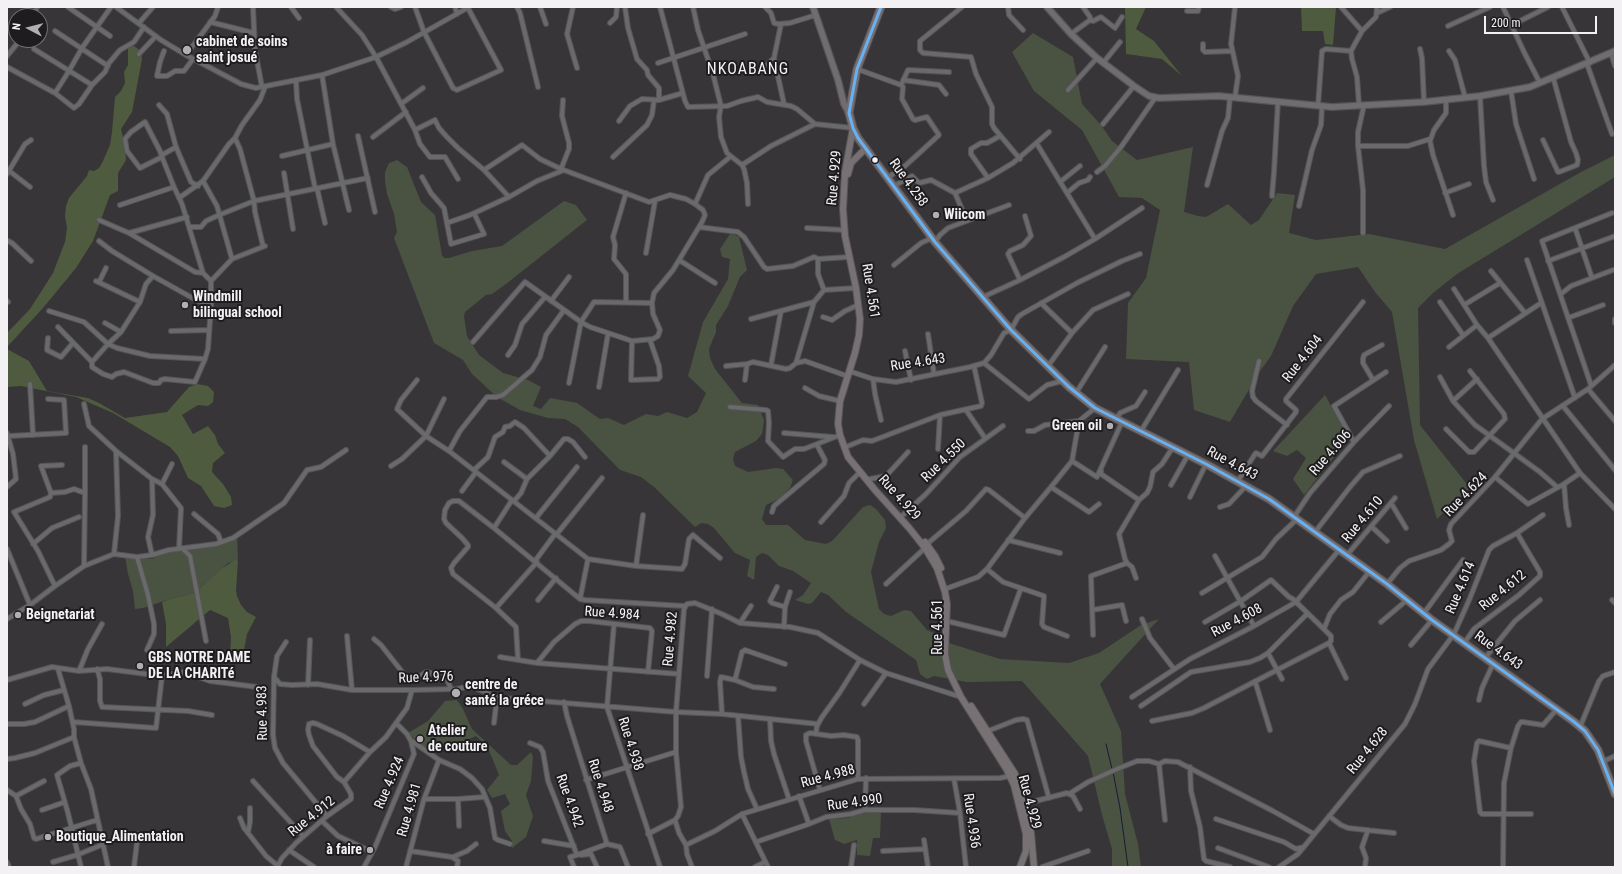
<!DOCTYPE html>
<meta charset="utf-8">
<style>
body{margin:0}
#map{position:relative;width:1622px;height:874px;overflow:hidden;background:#373538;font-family:"Roboto Condensed",sans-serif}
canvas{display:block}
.frame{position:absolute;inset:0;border:8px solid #f3f1f4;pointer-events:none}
.north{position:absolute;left:8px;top:8px;width:40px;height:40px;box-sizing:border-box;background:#1e1c1e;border:1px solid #737174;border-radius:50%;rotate:277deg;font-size:11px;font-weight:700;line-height:16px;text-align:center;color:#f3f1f4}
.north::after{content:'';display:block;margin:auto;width:14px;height:18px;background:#b1afb2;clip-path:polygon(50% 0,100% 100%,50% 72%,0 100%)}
.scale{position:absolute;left:1484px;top:16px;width:113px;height:18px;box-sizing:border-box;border:2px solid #f3f1f4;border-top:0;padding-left:5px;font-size:12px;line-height:14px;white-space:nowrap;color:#f3f1f4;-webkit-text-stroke:3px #1e1c1e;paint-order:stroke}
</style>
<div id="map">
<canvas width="1622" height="874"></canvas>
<div class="frame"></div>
<div class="north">N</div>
<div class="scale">200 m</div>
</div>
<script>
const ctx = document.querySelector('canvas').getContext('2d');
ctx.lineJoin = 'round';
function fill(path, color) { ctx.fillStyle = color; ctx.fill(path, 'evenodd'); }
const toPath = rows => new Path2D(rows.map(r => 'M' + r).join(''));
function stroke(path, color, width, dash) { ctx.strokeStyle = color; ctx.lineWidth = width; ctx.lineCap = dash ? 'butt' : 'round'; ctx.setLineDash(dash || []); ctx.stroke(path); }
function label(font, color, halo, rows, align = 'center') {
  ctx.font = font + ' "Roboto Condensed",sans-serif'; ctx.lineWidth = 4; ctx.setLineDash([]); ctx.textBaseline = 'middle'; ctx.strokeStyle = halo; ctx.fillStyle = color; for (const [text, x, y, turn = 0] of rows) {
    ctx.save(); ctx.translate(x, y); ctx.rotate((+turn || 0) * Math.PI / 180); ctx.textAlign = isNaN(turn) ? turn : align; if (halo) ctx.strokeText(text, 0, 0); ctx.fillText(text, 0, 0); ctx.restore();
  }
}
const green = toPath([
 [1033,33,1073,57,1082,104,1101,125,1112,141,1137,160,1193,147,1184,212,1198,216,1206,217,1228,204,1251,225,1259,220,1277,193,1295,195,1289,233,1316,240,1369,234,1445,249,1581,172,1615,155,1615,177,1457,274,1433,293,1418,308,1420,425,1470,488,1437,519,1414,440,1392,312,1375,292,1358,267,1316,274,1293,306,1271,356,1258,374,1230,422,1194,410,1189,362,1126,359,1128,303,1146,278,1160,210,1142,198,1119,197,1082,130,1034,91,1012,52],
 [397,160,407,167,421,202,435,215,442,255,444,258,449,258,472,251,502,246,564,201,576,205,587,220,506,284,492,294,486,295,465,312,464,316,467,336,479,355,503,373,528,380,541,387,533,406,541,409,550,398,567,401,577,403,600,419,608,418,624,425,646,414,658,416,667,412,687,418,697,412,706,393,688,376,703,322,728,279,730,259,722,257,720,249,730,234,735,235,739,237,747,270,740,277,728,306,716,325,716,332,709,349,710,358,715,369,742,403,758,405,764,420,762,434,756,441,735,452,733,459,735,466,748,472,776,468,783,469,793,480,790,488,779,499,766,505,762,519,766,525,788,525,805,540,826,544,832,541,863,507,870,505,876,509,885,520,886,528,879,542,871,572,879,609,884,614,891,616,904,610,911,611,927,630,934,633,936,639,1000,659,1069,663,1099,653,1141,625,1159,619,1100,684,1121,731,1125,794,1138,844,1141,867,1112,867,1112,849,1102,815,1088,756,1022,681,967,682,934,676,927,679,920,674,916,660,846,612,828,595,821,592,812,603,808,604,795,600,803,595,811,583,793,571,779,566,768,555,762,553,756,557,754,580,747,576,750,560,735,553,714,528,708,524,701,523,695,527,654,487,641,477,620,470,578,427,565,419,548,418,520,410,497,397,472,374,463,360,434,343,394,238,397,232,394,214,387,194,385,181,385,172,389,163],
 [1325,395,1349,438,1304,495,1293,479,1306,458,1297,450,1287,456,1273,451],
 [237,535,238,561,228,563,197,591,187,595,173,598,143,608,135,609,133,591,128,574,125,556,152,559,169,550,216,544],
 [457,700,463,709,472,729,511,765,517,765,531,752,533,757,531,781,526,795,533,816,526,837,512,848,512,841,505,831,501,811,510,804,505,794,492,798,487,790,499,775,488,748,476,736,438,752,426,749,408,733,428,721,445,701],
 [862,812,881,812,880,838,873,838,870,856,857,855,857,840,844,844,835,840,829,819,848,818]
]);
const forest = toPath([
 [1125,7,1146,7,1136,29,1154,41,1182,76,1162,59,1126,54],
 [1301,7,1336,7,1333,45,1325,44,1323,31,1302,31],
 [131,44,141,51,142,59,132,112,121,129,125,144,126,160,118,173,118,191,110,195,93,241,76,268,43,308,7,347,7,333,30,309,53,273,65,242,67,228,65,216,66,206,69,198,87,176,89,170,94,171,99,168,102,163,110,145,112,132,115,97,121,91,125,83,124,72,128,65,128,46],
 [7,349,29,361,47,391,88,398,99,403,125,418,167,412,189,387,197,384,208,386,214,392,213,402,208,406,198,405,182,415,193,434,208,426,215,435,218,444,225,453,213,463,212,472,223,484,231,497,232,505,224,508,214,506,201,486,188,478,178,456,170,447,113,413,76,397,21,386,7,387],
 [235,560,238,561,236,590,237,596,241,605,247,612,256,617,247,634,244,650,251,658,230,656,231,637,228,618,210,610,166,647,166,624,162,602,173,598,187,595,197,591,221,569]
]);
const stream = toPath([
 [1106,744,1112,769],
 [1113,772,1120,808,1128,867]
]);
const street = toPath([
 [68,7,110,36],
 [116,7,161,40,186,55,241,84,256,88,322,75,376,57,407,42,469,7],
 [253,7,255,50,262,87],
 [291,7,299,18],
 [336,7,362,35,376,57,415,130,435,120,439,128,446,136,458,148,484,170,509,197],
 [391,7,395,9,401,7],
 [415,7,424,32,453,88,457,90,501,70,468,8],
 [455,7,457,14],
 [517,7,520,13,538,87],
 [540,7,546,24],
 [573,7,567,34,577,68],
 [625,7,628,28,637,59,647,70,648,75,659,88,659,100],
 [660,7,685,101,688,107,727,106,741,101,758,97,767,102,791,106,797,109,815,124,853,128],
 [693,7,698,30,713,74,721,106,719,117,721,137,727,153,742,165,744,169,747,183,748,204],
 [765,7,771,13,774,23,778,24,790,23,816,15],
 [962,7,920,41,920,50,923,53,971,57,976,74,992,107,992,124,994,128,1020,159],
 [1008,7,1009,15,1023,30],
 [1341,7,1362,31],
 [1503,7,1524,52,1540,83],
 [1562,7,1590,63],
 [1187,11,1198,11,1199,7],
 [1377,13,1390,7],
 [34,16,37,7],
 [1090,20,1093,21,1101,17,1115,28,1122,17],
 [210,22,254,33],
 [139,23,153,7],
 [610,23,616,17,617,7],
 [1512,25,1548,7],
 [1448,26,1490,7],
 [55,31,108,66],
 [1071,34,1090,20,1090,17,1083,7],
 [1203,44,1203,50,1205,52,1232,51],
 [34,49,92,85],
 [1420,49,1422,58,1424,102],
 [164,51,160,62,157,76,167,76,175,71,184,71,193,59],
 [1449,51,1455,60,1465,97],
 [1611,53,1615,66],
 [139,54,156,36],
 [186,55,215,16,218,7],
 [7,56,20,40],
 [774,58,784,104],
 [658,63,745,34],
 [1103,63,1120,42],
 [1587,64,1612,134],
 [766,66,774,58,781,24],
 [7,67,55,93,74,108,79,104,92,85,105,72,109,63,120,50,134,42,144,27],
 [857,69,901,85,908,70,949,72],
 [322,75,333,144,349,210],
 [296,80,297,99,315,188],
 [903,80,939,85,946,94],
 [1068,90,1097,58],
 [1511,91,1516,124,1534,179],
 [55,93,69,71,82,48,111,7],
 [1480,96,1484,166,1486,182,1493,200],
 [1235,97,1238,76,1231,44,1235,7],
 [1446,99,1446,113,1434,130,1430,141,1433,155,1453,215],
 [401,104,423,88],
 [159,105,167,114,176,147,191,182,198,186],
 [1359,105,1357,77,1352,59,1351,51,1362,31,1376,17,1377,7],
 [1318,106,1322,51,1326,49,1351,51],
 [619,121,630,106,642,99,659,100,683,93],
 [1103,124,1134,86],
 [415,130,420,144,430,157,445,157,458,179],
 [358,136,375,212],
 [373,137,406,112],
 [235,138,240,149,254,201,255,212,263,246],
 [1543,140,1558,172,1559,172,1577,165,1578,160,1576,153,1571,142,1553,77],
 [1037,144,1095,239],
 [1358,146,1408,146,1430,139],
 [162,155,176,147],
 [282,156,333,144],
 [162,157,140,168,127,151,125,139,131,132,145,122,160,151,162,157,174,187,182,204,203,273],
 [613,157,647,125,652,115,654,100],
 [742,165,771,146,815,124],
 [561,169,569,149,569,143,562,116,563,100],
 [8,170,30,187],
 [1097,172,1105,166,1121,147,1155,98],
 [284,173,293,229],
 [7,174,25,144,31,140],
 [422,177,431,193,444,208,451,244,484,234,474,213],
 [887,178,905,166,939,135,927,117,915,120,913,119,902,99,903,87,901,85],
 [988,178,971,154,971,149,981,143,987,143,1000,136],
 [203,181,217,206,232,259],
 [1060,182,1080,166],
 [1207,185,1222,131,1228,118,1230,97],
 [894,186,912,176,919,183,931,180,955,193],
 [317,188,325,223],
 [626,193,613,237,615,245,614,259,626,274,626,302],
 [1067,193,1079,183,1088,180,1090,177],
 [1445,193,1469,184],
 [1272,196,1274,172,1278,101],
 [179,198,203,181,229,144,235,138,242,125,260,100,265,87],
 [695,204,708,175,730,157],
 [120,205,174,187],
 [1299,206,1312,150,1321,125,1322,106],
 [99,220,129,233,195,272,203,273,211,281],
 [967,221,955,193,988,178,1013,163,1049,132],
 [447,223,470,215,509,197,537,181,564,170],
 [190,227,201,227,206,221,219,215,254,201,368,178],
 [699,227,738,232,744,237,764,267,767,269,793,266,814,257,818,259,849,257],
 [807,228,844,230],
 [1575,228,1592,278],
 [129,233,187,217],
 [1363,233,1363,190,1358,146,1358,132,1364,105],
 [8,241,12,243,31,261],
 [99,241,112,251,153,276],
 [935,242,940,235,948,228,1009,205],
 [646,253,655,201],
 [679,260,715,283],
 [1527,260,1575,398],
 [1548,261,1615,236],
 [894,265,921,243,932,238],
 [1491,271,1525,313],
 [1020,280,1008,254,1010,251,1023,245,1031,236,1025,216],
 [96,281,140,302],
 [99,282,106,268],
 [824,290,856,288],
 [1561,294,1571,286,1613,270],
 [983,297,1020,280,1064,257,1095,239,1142,208],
 [7,301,8,302],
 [551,301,569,277],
 [1440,302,1463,335],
 [1041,303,1072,333,1048,366],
 [1464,305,1500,283],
 [211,306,196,300,153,276,146,284,140,302,121,332,108,344,92,362,92,367,103,374,112,377,116,374,124,372,153,383,159,383,161,380,165,379,195,382,205,359,208,349,211,306,211,281,232,259,265,246],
 [564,310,546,335,540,357,532,370,503,395,496,397,487,397,460,431,449,451,588,559,636,566,682,569,685,564,689,539,693,535,720,558],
 [49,311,84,322,108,344,117,348,150,356,205,359],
 [823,317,832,320,845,311,858,305],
 [1568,318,1603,305],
 [751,319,814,302],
 [1615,319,1615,323],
 [105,323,121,332],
 [58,327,92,362],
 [171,331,209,330],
 [1072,333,1093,310,1128,294],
 [928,334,934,374],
 [48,338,47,350,61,357,73,343],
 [1488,338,1541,303],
 [632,341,631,380,658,379,660,377,659,366,650,340],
 [473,342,525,282,581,322,590,327,632,341,653,339,658,336,660,330,653,314,652,303,654,293,673,270,702,222,705,215,703,210,695,204,686,199,670,195,649,202,561,169,540,159,522,145,484,170],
 [1449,347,1477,325],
 [905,351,911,380],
 [508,355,515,345,522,324,545,297],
 [1259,361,1252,391,1253,397,1256,401,1287,425],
 [796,363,814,302,824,290,818,274,818,259],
 [984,363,1029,399,1047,385,1062,381],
 [771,365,781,311],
 [726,366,747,364],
 [852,372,873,379,896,382,970,367,984,363,991,355,1004,333,1011,330,1018,317,1022,314,1077,283,1122,261,1140,254],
 [1440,377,1453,401,1475,425,1540,472,1557,487],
 [873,379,875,394,881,420],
 [417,380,401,400,397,409,426,436,449,451],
 [745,380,747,364,753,362,786,369,790,368,796,363,805,361,847,376],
 [1373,380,1363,363,1363,359,1364,355,1382,345],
 [569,383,581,322,594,302,652,303],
 [30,384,33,435],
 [1591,385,1542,241,1612,213],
 [599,387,608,334],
 [805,388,819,396,840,401],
 [1588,389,1615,421],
 [1076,393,1105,347],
 [1453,401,1477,379],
 [84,404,89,426,116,451,118,516,114,554],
 [1563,406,1615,470],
 [730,407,766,410,768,411,769,423,768,441,783,457,795,449,804,449,840,435],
 [1095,408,1079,421,1072,461,1051,487,1089,512,1099,504],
 [966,410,985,438],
 [1116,420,1120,413,1136,406,1145,392],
 [1446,429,1469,452,1474,452,1505,419,1504,414,1470,371],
 [1028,431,1034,431,1045,425,1079,421],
 [1141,431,1178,370],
 [7,433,13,454,16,479,7,487],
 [784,433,833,437],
 [9,436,66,433,64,400,48,399],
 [1354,442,1334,406,1386,372],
 [848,446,863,440,872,441,940,415,981,406,982,403,974,366],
 [938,449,940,415],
 [116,451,152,479,162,484,172,464],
 [1072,461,1097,477,1122,422],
 [504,462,527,479],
 [391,466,402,459,426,436,444,399],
 [474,470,488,457,495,437,503,432,505,427,510,426,515,422,524,428,550,456],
 [1101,470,1101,474,1139,500],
 [1580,473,1615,509],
 [1495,477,1542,419,1588,389,1615,365],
 [870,479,886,476,908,452],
 [1238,481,1255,454,1256,453,1262,456,1296,412,1296,410,1286,401,1286,399,1363,302],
 [162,484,181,508,179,549],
 [1564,484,1566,508,1569,525],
 [1171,485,1188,455],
 [462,491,476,472],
 [51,493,65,492,74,489,85,493,84,566],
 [85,493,85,447],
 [1190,497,1206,464],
 [512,500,494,528,580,599,585,600,684,606],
 [514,501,521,493,527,479,550,456,564,439,568,439,573,442,585,457],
 [1391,503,1406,528],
 [1220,507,1229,504,1246,486],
 [772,512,774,506,824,464,825,460,817,445],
 [194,514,218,534,221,542],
 [903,515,926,494,960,457,1003,426],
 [1294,517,1310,493,1354,442,1389,406],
 [536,518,577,467],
 [821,522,844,496,849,483,860,472],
 [1372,527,1387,541],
 [494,528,459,501,453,501,449,503,445,510,444,519,446,523,462,538,468,545,468,547,454,563,451,568,453,574,496,608,516,627,518,660],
 [1315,532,1350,487,1363,472,1400,456],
 [556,535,602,478],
 [1008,540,1060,553],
 [33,544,52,528,79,517],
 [927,544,966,511,986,489,989,490,1025,518],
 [182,548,190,556,206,641],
 [7,549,30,605],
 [152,555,148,537,153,515,152,479],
 [1347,555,1395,498],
 [1215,556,1254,626],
 [137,557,148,595,154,624,154,634,147,650],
 [535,561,555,534],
 [636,566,643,515],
 [987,569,1003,582,1044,596,1042,624,1044,627,1067,636],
 [1136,578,1132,567,1127,563,1125,559,1119,534,1139,500,1147,493,1150,487,1153,472,1162,464,1173,447],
 [886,584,925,548],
 [1387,584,1400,568,1409,561,1441,550,1449,544,1452,541,1449,530,1451,524,1495,477,1528,504,1564,484,1580,473,1488,338,1477,325,1454,289],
 [55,586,38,551,14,512,50,497,51,493,41,466,62,465],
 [777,587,770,601,772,603,785,607],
 [948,588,978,577,987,569,1025,518,1051,487],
 [1202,593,1262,557,1276,539,1296,520],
 [580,599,588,559],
 [538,600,556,578],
 [1612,600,1615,603],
 [496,608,537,562],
 [1092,610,1122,605,1126,621],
 [1424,613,1463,560],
 [7,619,30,605,55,586,84,566,114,554,137,557,152,555,169,550,216,544,233,538,284,503,307,470,321,467,346,450],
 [1142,619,1150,638,1174,669],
 [951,622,1004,635,1021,588],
 [1381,622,1407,600],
 [740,623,751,606],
 [614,624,607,707,660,867],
 [784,627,785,607,790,592],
 [1324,629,1330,614,1341,600,1353,592,1369,572],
 [1093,635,1091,576,1127,563],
 [347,636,352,690],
 [374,639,381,645,407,678,419,677,426,672,446,677,451,689],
 [286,642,277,656,274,677,273,735,275,748,283,763,327,816],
 [1465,642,1474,629,1519,595,1540,576,1540,572,1517,533],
 [1329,643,1346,678],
 [1411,645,1432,620],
 [1268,653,1282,679],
 [500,657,537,663],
 [1485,658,1515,621,1540,600],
 [58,669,69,706,74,729,74,737,81,763,91,789,108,867],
 [97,669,100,679,100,701,102,707,188,711,212,715],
 [79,671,88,649,102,624],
 [648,672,652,631,650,628,589,621,581,621,575,624,554,642,537,663,679,674],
 [707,676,712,609],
 [274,677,280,684,292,685,317,684,352,690,412,690,457,689,466,687,475,688,497,697,503,698,676,712,722,714,818,724],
 [7,680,52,667,79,671,107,669,162,676,184,672,210,681,257,687],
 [735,680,742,652,745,650,785,664],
 [1255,681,1270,730],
 [308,685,310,640],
 [1132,697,1190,659,1254,626,1296,602,1339,550],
 [1479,700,1482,688,1493,664],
 [564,702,567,716,607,844,577,855],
 [25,704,44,695,64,690],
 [864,704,886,673],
 [1141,706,1191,672,1250,662,1260,658,1268,653,1307,614],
 [722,714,720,682,721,677,735,680,753,687,774,689],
 [738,716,741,757,744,772,748,789,757,809],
 [770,719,771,741,774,754,789,799],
 [1152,721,1192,713,1204,708,1329,643,1331,641,1331,636,1293,599,1289,597,1271,580,1241,601,1205,622],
 [73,722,156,728,162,676],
 [494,723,497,697],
 [7,724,24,724,35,722,69,706],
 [1580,727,1599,681,1603,676,1615,672],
 [988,731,1016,720,1023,719,1027,720,1049,798],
 [816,733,817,726,822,717,840,692,860,660],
 [412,741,439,760,460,769,472,778,482,789,490,808,495,838,498,840,510,844],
 [530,743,540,747,543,752,548,781,577,855,570,857,574,867],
 [1511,748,1479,741,1477,743,1474,761,1480,812,1482,814,1531,814],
 [7,759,15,758,35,753,74,737],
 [1604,761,1615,756],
 [81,763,70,766,57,775,68,813,81,867],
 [1159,764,1165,820],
 [1190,767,1191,791,1200,827,1204,859,1206,861,1230,867],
 [954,779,960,813,966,867],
 [586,780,676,752],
 [253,781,303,836],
 [344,782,337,777,313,746,309,735,308,730,309,724,313,723,317,724,343,736,370,752],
 [7,790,16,796,44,781],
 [820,790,806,741,806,735,810,733,831,736,844,735,857,737,858,740,858,779],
 [1069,794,1088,782,1117,769,1137,761,1149,761,1159,764,1165,761,1178,762,1273,811,1314,834],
 [16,796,21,809,30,824,34,838,36,839,97,820],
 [799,796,809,824],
 [424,799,458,799,484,797],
 [458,799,459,826],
 [1024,804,1067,793,1073,796,1080,809],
 [250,808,250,822,248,833,266,856,278,866],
 [42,810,65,802],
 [865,810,866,778],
 [742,814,768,867],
 [1329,816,1341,825,1348,828,1394,833],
 [240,818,244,828,248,833],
 [1216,819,1284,842,1296,849,1304,847],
 [675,820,679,833,686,845,687,854,692,867],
 [322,821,338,836,372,852],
 [648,834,675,820,678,816,681,807,676,752,676,712,684,609,687,604,695,603,722,614,740,623,790,627,818,633,860,660,886,673,961,697],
 [924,840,928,867],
 [544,841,574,846],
 [756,842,809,824,826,817,851,814,865,810,914,810,960,813],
 [607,844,620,847,628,867],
 [686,845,715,831,742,814,858,779,1000,778,1010,776],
 [1218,848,1269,867],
 [289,850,314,867],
 [410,851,452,857,458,861,457,867],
 [883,851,925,849],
 [581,855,591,854,597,867],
 [453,857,467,851,476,844],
 [7,862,9,867],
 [53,862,77,855,104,844],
 [134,867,138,834],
 [277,867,282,858,296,843,327,816,351,799,351,794,344,782,370,752,386,737,396,723],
 [364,867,375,847,414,754,411,741,407,734,396,723,407,708,412,690],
 [406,867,424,799,439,760],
 [755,867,765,862],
 [851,867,854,845],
 [1042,867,1088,851],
 [1279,867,1298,854,1405,724,1415,704,1428,669,1454,634,1470,598,1489,550,1493,546,1517,533,1543,515],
 [1365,867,1366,858,1362,847,1368,830],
 [1503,867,1504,783,1511,748,1518,726,1521,722,1523,722,1543,725,1557,709]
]);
const secondary = toPath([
 [813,7,838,80,844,104,849,113],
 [1047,7,1071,34,1097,58,1134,86,1149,96,1159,98,1219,96,1332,107,1424,102,1480,96,1530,87,1615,51]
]);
const primary = toPath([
 [853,128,845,172,843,209,845,236,856,288,860,319,859,335,855,353,840,401,838,424,840,435,848,457,875,490,910,529,925,548,937,568,945,592,947,604,945,654,948,670,961,697,1007,770,1014,785,1026,834,1026,851,1020,867],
 [848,174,851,163,866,148],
 [925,542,935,556,941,568],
 [971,706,1015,774,1031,833,1034,867]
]);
const highway = toPath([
 [881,7,857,69,849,113,853,128,858,138,935,242,1011,330,1069,387,1095,408,1206,464,1269,499,1387,584,1432,620,1573,721,1585,731,1598,750,1615,794]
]);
const bus1 = toPath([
 [881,7,857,69,849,113,853,128,858,138,935,242,1011,330,1069,387,1095,408,1206,464,1269,499,1387,584,1432,620,1573,721,1585,731,1598,750,1615,794]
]);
const markers = [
 [187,50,5,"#b1afb2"],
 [875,160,3.5,"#f3f1f4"],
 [936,215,4,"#b1afb2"],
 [185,305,4,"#b1afb2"],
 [1110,426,4,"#b1afb2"],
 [18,615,4,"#b1afb2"],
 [140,666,4,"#b1afb2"],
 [456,693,5,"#b1afb2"],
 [420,739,4,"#b1afb2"],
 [48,837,4,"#b1afb2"],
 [370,850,4,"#b1afb2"]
];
const poiNames = [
 ["cabinet de soins",196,42],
 ["saint josué",196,58],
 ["Wiicom",944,215],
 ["Windmill",193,297],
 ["bilingual school",193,313],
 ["Green oil",1102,426,"right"],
 ["Beignetariat",26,615],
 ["GBS NOTRE DAME",148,658],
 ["DE LA CHARITé",148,674],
 ["centre de",465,685],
 ["santé la gréce",465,701],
 ["Atelier",428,731],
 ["de couture",428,747],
 ["Boutique_Alimentation",56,837],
 ["à faire",362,850,"right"]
];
const streetNames = [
 ["Rue 4.929",835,178,-85],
 ["Rue 4.258",908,183,54],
 ["Rue 4.561",870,291,81],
 ["Rue 4.604",1303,359,-52],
 ["Rue 4.643",918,363,-9],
 ["Rue 4.606",1331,453,-49],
 ["Rue 4.550",944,461,-44],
 ["Rue 4.643",1232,464,28],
 ["Rue 4.624",1466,495,-46],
 ["Rue 4.929",899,498,48],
 ["Rue 4.610",1363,520,-50],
 ["Rue 4.614",1461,588,-67],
 ["Rue 4.612",1503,591,-39],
 ["Rue 4.984",612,614,4],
 ["Rue 4.608",1237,621,-28],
 ["Rue 4.561",938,627,-90],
 ["Rue 4.982",671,639,-85],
 ["Rue 4.643",1498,651,36],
 ["Rue 4.976",426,678,-2],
 ["Rue 4.983",263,713,-91],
 ["Rue 4.938",630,744,72],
 ["Rue 4.628",1368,751,-51],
 ["Rue 4.988",828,777,-15],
 ["Rue 4.924",390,783,-67],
 ["Rue 4.948",600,786,72],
 ["Rue 4.942",569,801,70],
 ["Rue 4.929",1029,802,75],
 ["Rue 4.990",855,803,-8],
 ["Rue 4.981",410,810,-74],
 ["Rue 4.912",312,817,-39],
 ["Rue 4.936",971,821,82]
];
const quarterNames = [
 ["NKOABANG",748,70]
];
fill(green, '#4a5241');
fill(forest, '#4e5b3f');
stroke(stream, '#111e36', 1);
stroke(street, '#555456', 6);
stroke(secondary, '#555456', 8);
stroke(primary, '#555456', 8);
stroke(highway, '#555456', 9);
stroke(street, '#6a696b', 4);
stroke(secondary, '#716d6f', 5.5);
stroke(primary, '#787174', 6);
stroke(highway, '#786d6f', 7);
stroke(bus1, '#66b1f2', 3);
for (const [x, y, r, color] of markers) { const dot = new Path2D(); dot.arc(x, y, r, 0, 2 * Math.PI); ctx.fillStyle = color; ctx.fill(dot); stroke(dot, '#1e1c1e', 1.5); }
label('bold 14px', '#f3f1f4', '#1e1c1e', poiNames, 'left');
label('14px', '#f3f1f4', '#1e1c1e', streetNames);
ctx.letterSpacing = '1px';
label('16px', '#f3f1f4', '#1e1c1e', quarterNames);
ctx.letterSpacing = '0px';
</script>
